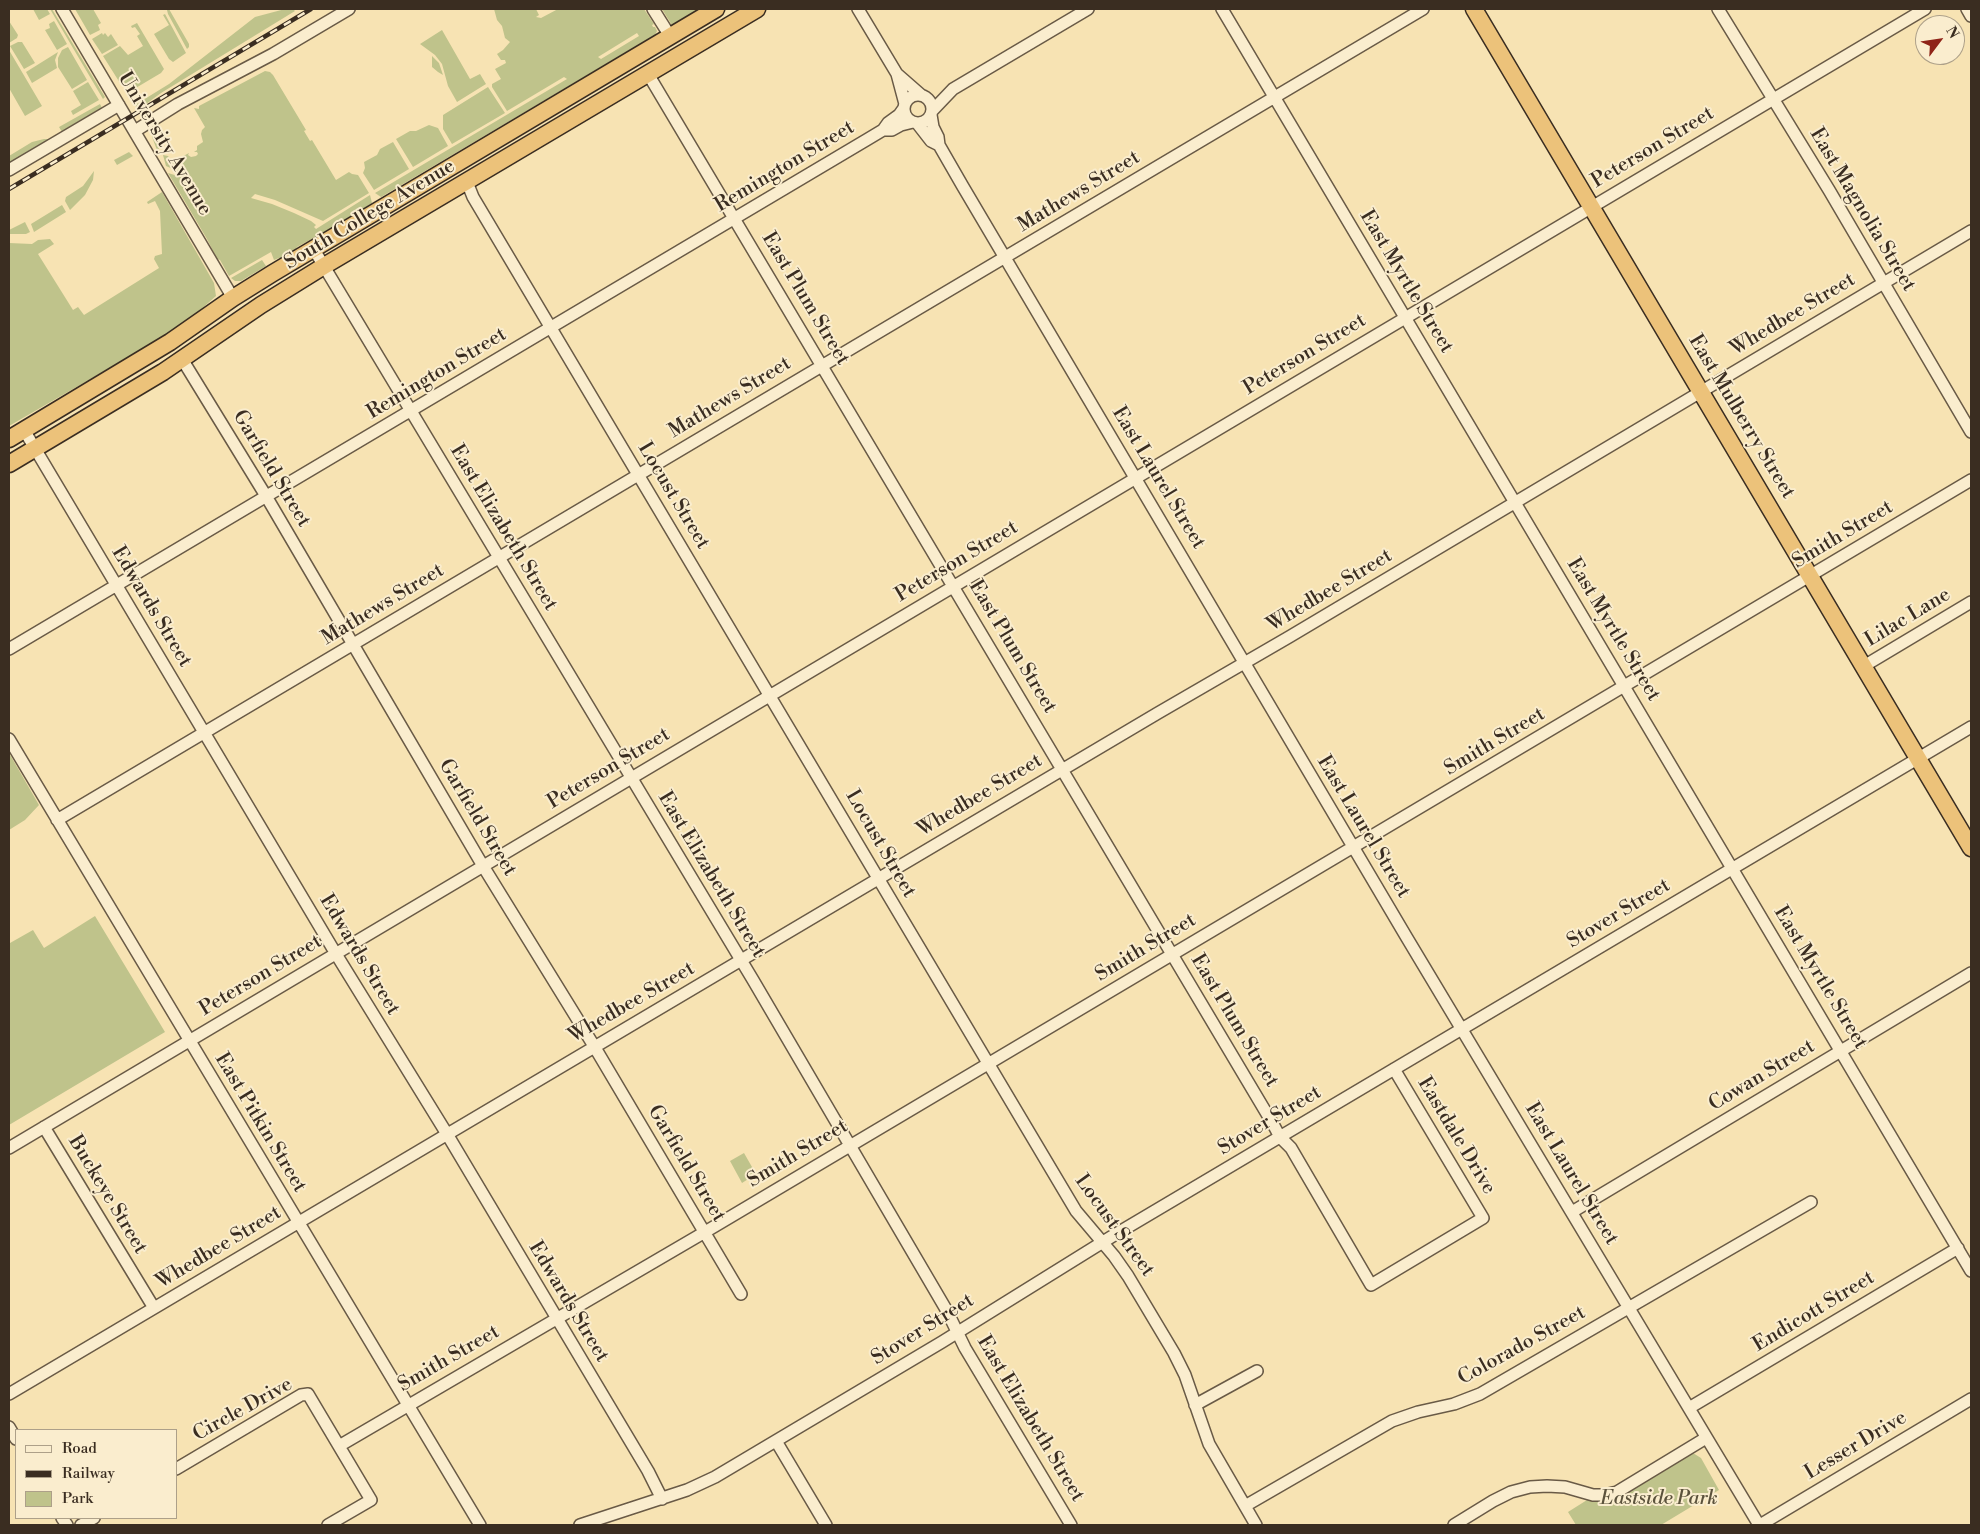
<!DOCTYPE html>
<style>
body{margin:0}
#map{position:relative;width:1980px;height:1534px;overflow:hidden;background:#f7e3b3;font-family:"Libre Bodoni",serif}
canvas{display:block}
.frame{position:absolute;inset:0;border:10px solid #3a2d21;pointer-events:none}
.legend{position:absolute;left:15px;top:1429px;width:162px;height:90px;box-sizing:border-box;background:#faedce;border:1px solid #ada089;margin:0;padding:6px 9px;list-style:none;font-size:15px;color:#3a2d21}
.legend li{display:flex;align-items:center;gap:10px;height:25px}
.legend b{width:25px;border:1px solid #ada089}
.north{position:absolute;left:1915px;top:15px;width:50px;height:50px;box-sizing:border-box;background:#faedce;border:1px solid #ada089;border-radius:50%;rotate:59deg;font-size:14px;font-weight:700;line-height:20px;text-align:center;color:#3a2d21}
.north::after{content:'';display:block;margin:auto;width:18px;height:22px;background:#8f2418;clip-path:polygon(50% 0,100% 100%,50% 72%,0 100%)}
</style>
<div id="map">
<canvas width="1980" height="1534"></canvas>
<div class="frame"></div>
<ul class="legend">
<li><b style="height:6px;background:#faedce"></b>Road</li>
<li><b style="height:6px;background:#3a2d21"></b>Railway</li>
<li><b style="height:14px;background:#bfc38b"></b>Park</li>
</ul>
<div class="north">N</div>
</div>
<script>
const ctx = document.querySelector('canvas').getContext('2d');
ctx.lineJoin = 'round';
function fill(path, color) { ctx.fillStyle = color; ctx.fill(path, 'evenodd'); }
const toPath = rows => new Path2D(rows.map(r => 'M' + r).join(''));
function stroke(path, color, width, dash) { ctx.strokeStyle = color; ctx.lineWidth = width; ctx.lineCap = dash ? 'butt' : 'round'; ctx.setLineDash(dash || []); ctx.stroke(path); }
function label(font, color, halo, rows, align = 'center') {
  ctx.font = font + ' "Libre Bodoni",serif'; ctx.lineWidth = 4; ctx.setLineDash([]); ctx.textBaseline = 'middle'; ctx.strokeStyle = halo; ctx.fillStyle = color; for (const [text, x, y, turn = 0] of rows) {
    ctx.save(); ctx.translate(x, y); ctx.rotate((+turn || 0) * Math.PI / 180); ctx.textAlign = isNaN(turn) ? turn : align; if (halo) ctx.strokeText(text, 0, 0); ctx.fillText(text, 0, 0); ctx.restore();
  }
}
const green = toPath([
 [33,9,47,9,50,14,39,20],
 [50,9,52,9,105,97,103,99],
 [75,9,93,9,101,23,98,25,100,30,90,35],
 [169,9,189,44,189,47,187,49,168,14,167,10],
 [285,9,293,9,295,11,161,93,138,110,135,105,169,84,255,17],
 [494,9,536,9,539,15,536,17,541,18,558,9,644,9,654,24,652,25,653,27,655,27,657,31,655,35,381,197,375,193,567,79,564,77,507,111,492,87,492,84,501,79,495,69,506,63,505,60,501,60,497,54,503,50,510,42,505,38,502,26,497,20],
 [637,33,639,36,601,59,598,57],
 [662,9,700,9,673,27],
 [165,14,186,53,173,62,169,59,154,34,169,25,163,15],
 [9,21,18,35,17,38,9,43],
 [54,21,67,44,57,50,45,30,50,28,49,24],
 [137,23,164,69,161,73,129,92,120,83,103,56,120,46,128,55,143,46,137,36,140,34,135,27,132,28,131,26],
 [442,30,470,79,480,74,486,84,457,102,448,86,442,64,435,55,420,44],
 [102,33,103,35,105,33,108,37,111,34,118,45,102,54,92,39],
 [18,42,22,42,35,63,24,69,10,46],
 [68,47,87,80,72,89,58,67,58,58,62,50],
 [9,50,42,106,25,116,9,88],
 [58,52,55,60,57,68,32,83,26,72],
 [432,56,439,63,443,75,438,72,432,67],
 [265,71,270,72,273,75,306,130,304,131,310,141,312,140,336,180,349,172,352,174,358,175,369,193,323,221,275,200,255,194,251,198,272,204,294,213,311,221,316,225,314,227,316,229,370,195,372,203,355,215,297,247,295,251,285,258,279,258,274,260,271,252,229,276,220,260,217,259,207,239,168,173,181,177,184,174,166,166,163,155,168,156,172,162,189,153,188,155,191,157,196,156,198,154,197,152,194,152,197,150,197,146,203,142,201,134,202,130,205,127,194,108,199,109,199,106],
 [88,82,99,100,73,115,71,111,81,105,73,91],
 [488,87,505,113,452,144,443,129,443,115],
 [100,104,102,108,62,132,59,127],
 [429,125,438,128,448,146,413,167,396,139,410,131,416,131],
 [158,129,160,131,156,134,162,144,160,145,161,147,157,150,152,137,154,132],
 [44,139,49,139,9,164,9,156,32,142],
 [393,142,409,169,374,190,363,173,365,168,364,162,377,155,380,149],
 [129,152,133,156,117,165,114,160],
 [94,171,93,180,85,195,70,210,65,201,66,197,83,186],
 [162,192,214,283,216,296,182,326,9,426,9,243,32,244,38,240,50,239,54,244,38,254,73,310,78,307,84,315,159,268,154,259,155,256,162,254,160,211,155,201,148,204,147,202],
 [62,205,66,212,34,232,31,224],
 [25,222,30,232,26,234,9,234,9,230],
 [262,260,266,266,241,281,235,281,231,278],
 [9,753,39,805,25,820,9,830],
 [95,916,165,1032,9,1125,9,941,10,943,33,930,44,948],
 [744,1153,756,1174,742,1183,730,1161],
 [1693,1453,1701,1458,1719,1490,1661,1525,1576,1525,1568,1512,1587,1500,1604,1500,1616,1498]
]);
const minor = toPath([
 [62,9,233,298],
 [653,9,670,36],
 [858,9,897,74,905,104],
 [1222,9,1971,1271],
 [1718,9,1829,190,1971,432],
 [1967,9,1971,16],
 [648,74,1273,1124,1280,1137,1291,1148,1371,1285,1483,1218,1394,1069],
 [897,74,921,95],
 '904 109a14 14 0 1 1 28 0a14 14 0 1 1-28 0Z',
 [932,111,953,89,1088,9],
 [931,115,933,127,938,137,939,145,962,185,1407,938,1759,1525],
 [917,123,931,141,939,145],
 [883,130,892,130,901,125,913,122],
 [135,131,178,104,273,54,349,9],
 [9,170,119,105],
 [467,182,473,197,1076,1211,1114,1256,1128,1276,1174,1353,1185,1375,1209,1444,1256,1525],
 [313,248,753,980,947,1311,965,1348,1071,1525],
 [182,359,266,496,483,866,594,1046,741,1294],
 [24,430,336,954,447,1134,648,1471,662,1499],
 [9,649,868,139,883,130,888,123,899,115,904,108],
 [1864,666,1971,602],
 [9,739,480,1525],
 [57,820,1423,9],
 [44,1127,154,1308],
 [9,1148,1925,9],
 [1572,1212,1971,973],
 [9,1394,1158,713,1289,637,1971,231],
 [1195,1405,1257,1371],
 [1689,1408,1958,1248],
 [9,1427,16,1439],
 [776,1441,826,1525],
 [339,1446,705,1232,1971,480],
 [176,1469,301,1395,308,1394,371,1500,328,1525],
 [1245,1506,1392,1421,1418,1412,1454,1404,1480,1394,1811,1202],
 [62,1518,67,1525],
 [81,1525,94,1518],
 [580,1525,687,1490,715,1477,942,1342,1111,1237,1971,727],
 [1454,1525,1493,1501,1511,1492,1530,1487,1547,1486,1565,1487,1593,1495,1604,1495,1617,1492,1706,1438],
 [1760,1525,1971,1399]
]);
const highway = toPath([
 [1474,9,1971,848],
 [9,439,170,342,233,298,273,273,716,9],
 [9,464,163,372,261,305,324,266,757,9]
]);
const rail = toPath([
 [9,189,311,9]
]);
const streetNames = [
 ["University Avenue",164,144,59],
 ["Peterson Street",1653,148,-31],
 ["Remington Street",785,167,-31],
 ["Mathews Street",1079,192,-31],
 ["East Magnolia Street",1862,210,59],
 ["South College Avenue",370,215,-31],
 ["East Myrtle Street",1406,282,59],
 ["East Plum Street",805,299,59],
 ["Whedbee Street",1793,315,-31],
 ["Peterson Street",1305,355,-31],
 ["Remington Street",437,374,-31],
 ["Mathews Street",730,398,-31],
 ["East Mulberry Street",1741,417,59],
 ["Garfield Street",271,469,59],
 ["East Laurel Street",1158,478,59],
 ["Locust Street",673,496,59],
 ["East Elizabeth Street",503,528,59],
 ["Smith Street",1843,535,-31],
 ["Peterson Street",957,562,-31],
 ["Whedbee Street",1330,591,-31],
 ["Mathews Street",383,605,-31],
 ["Edwards Street",151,607,59],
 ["Lilac Lane",1908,618,-31],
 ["East Myrtle Street",1613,630,59],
 ["East Plum Street",1012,647,59],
 ["Smith Street",1495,742,-31],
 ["Peterson Street",609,769,-31],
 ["Whedbee Street",980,796,-31],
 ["Garfield Street",477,818,59],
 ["East Laurel Street",1363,827,59],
 ["Locust Street",880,844,60],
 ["East Elizabeth Street",711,875,59],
 ["Stover Street",1619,914,-31],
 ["Smith Street",1146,948,-31],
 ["Edwards Street",359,955,59],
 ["Peterson Street",261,976,-31],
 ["East Myrtle Street",1820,978,59],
 ["Whedbee Street",632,1003,-30],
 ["East Plum Street",1234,1021,59],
 ["Cowan Street",1762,1076,-31],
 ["Stover Street",1270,1121,-31],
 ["East Pitkin Street",260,1123,59],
 ["Eastdale Drive",1456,1136,59],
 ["Smith Street",798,1154,-31],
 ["Garfield Street",686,1164,59],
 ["East Laurel Street",1571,1174,59],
 ["Buckeye Street",107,1195,59],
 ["Locust Street",1114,1226,54],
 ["Whedbee Street",219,1248,-31],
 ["Edwards Street",568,1302,59],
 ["Endicott Street",1814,1312,-31],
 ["Stover Street",923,1330,-32],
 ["Colorado Street",1522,1346,-29],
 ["Smith Street",449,1359,-30],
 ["Circle Drive",243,1410,-29],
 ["East Elizabeth Street",1030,1419,59],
 ["Lesser Drive",1856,1446,-31]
];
const parkNames = [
 ["Eastside Park",1659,1499]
];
fill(green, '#bfc38b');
stroke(minor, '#695a46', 14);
stroke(highway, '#3a2d21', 19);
stroke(minor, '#faedce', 11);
stroke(highway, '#ecc27a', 16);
stroke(rail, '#3a2d21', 4.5);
stroke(rail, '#faedce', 2.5, [8]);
label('20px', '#3a2d21', '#faedce', streetNames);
label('italic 20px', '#5b523c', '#faedce', parkNames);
</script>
